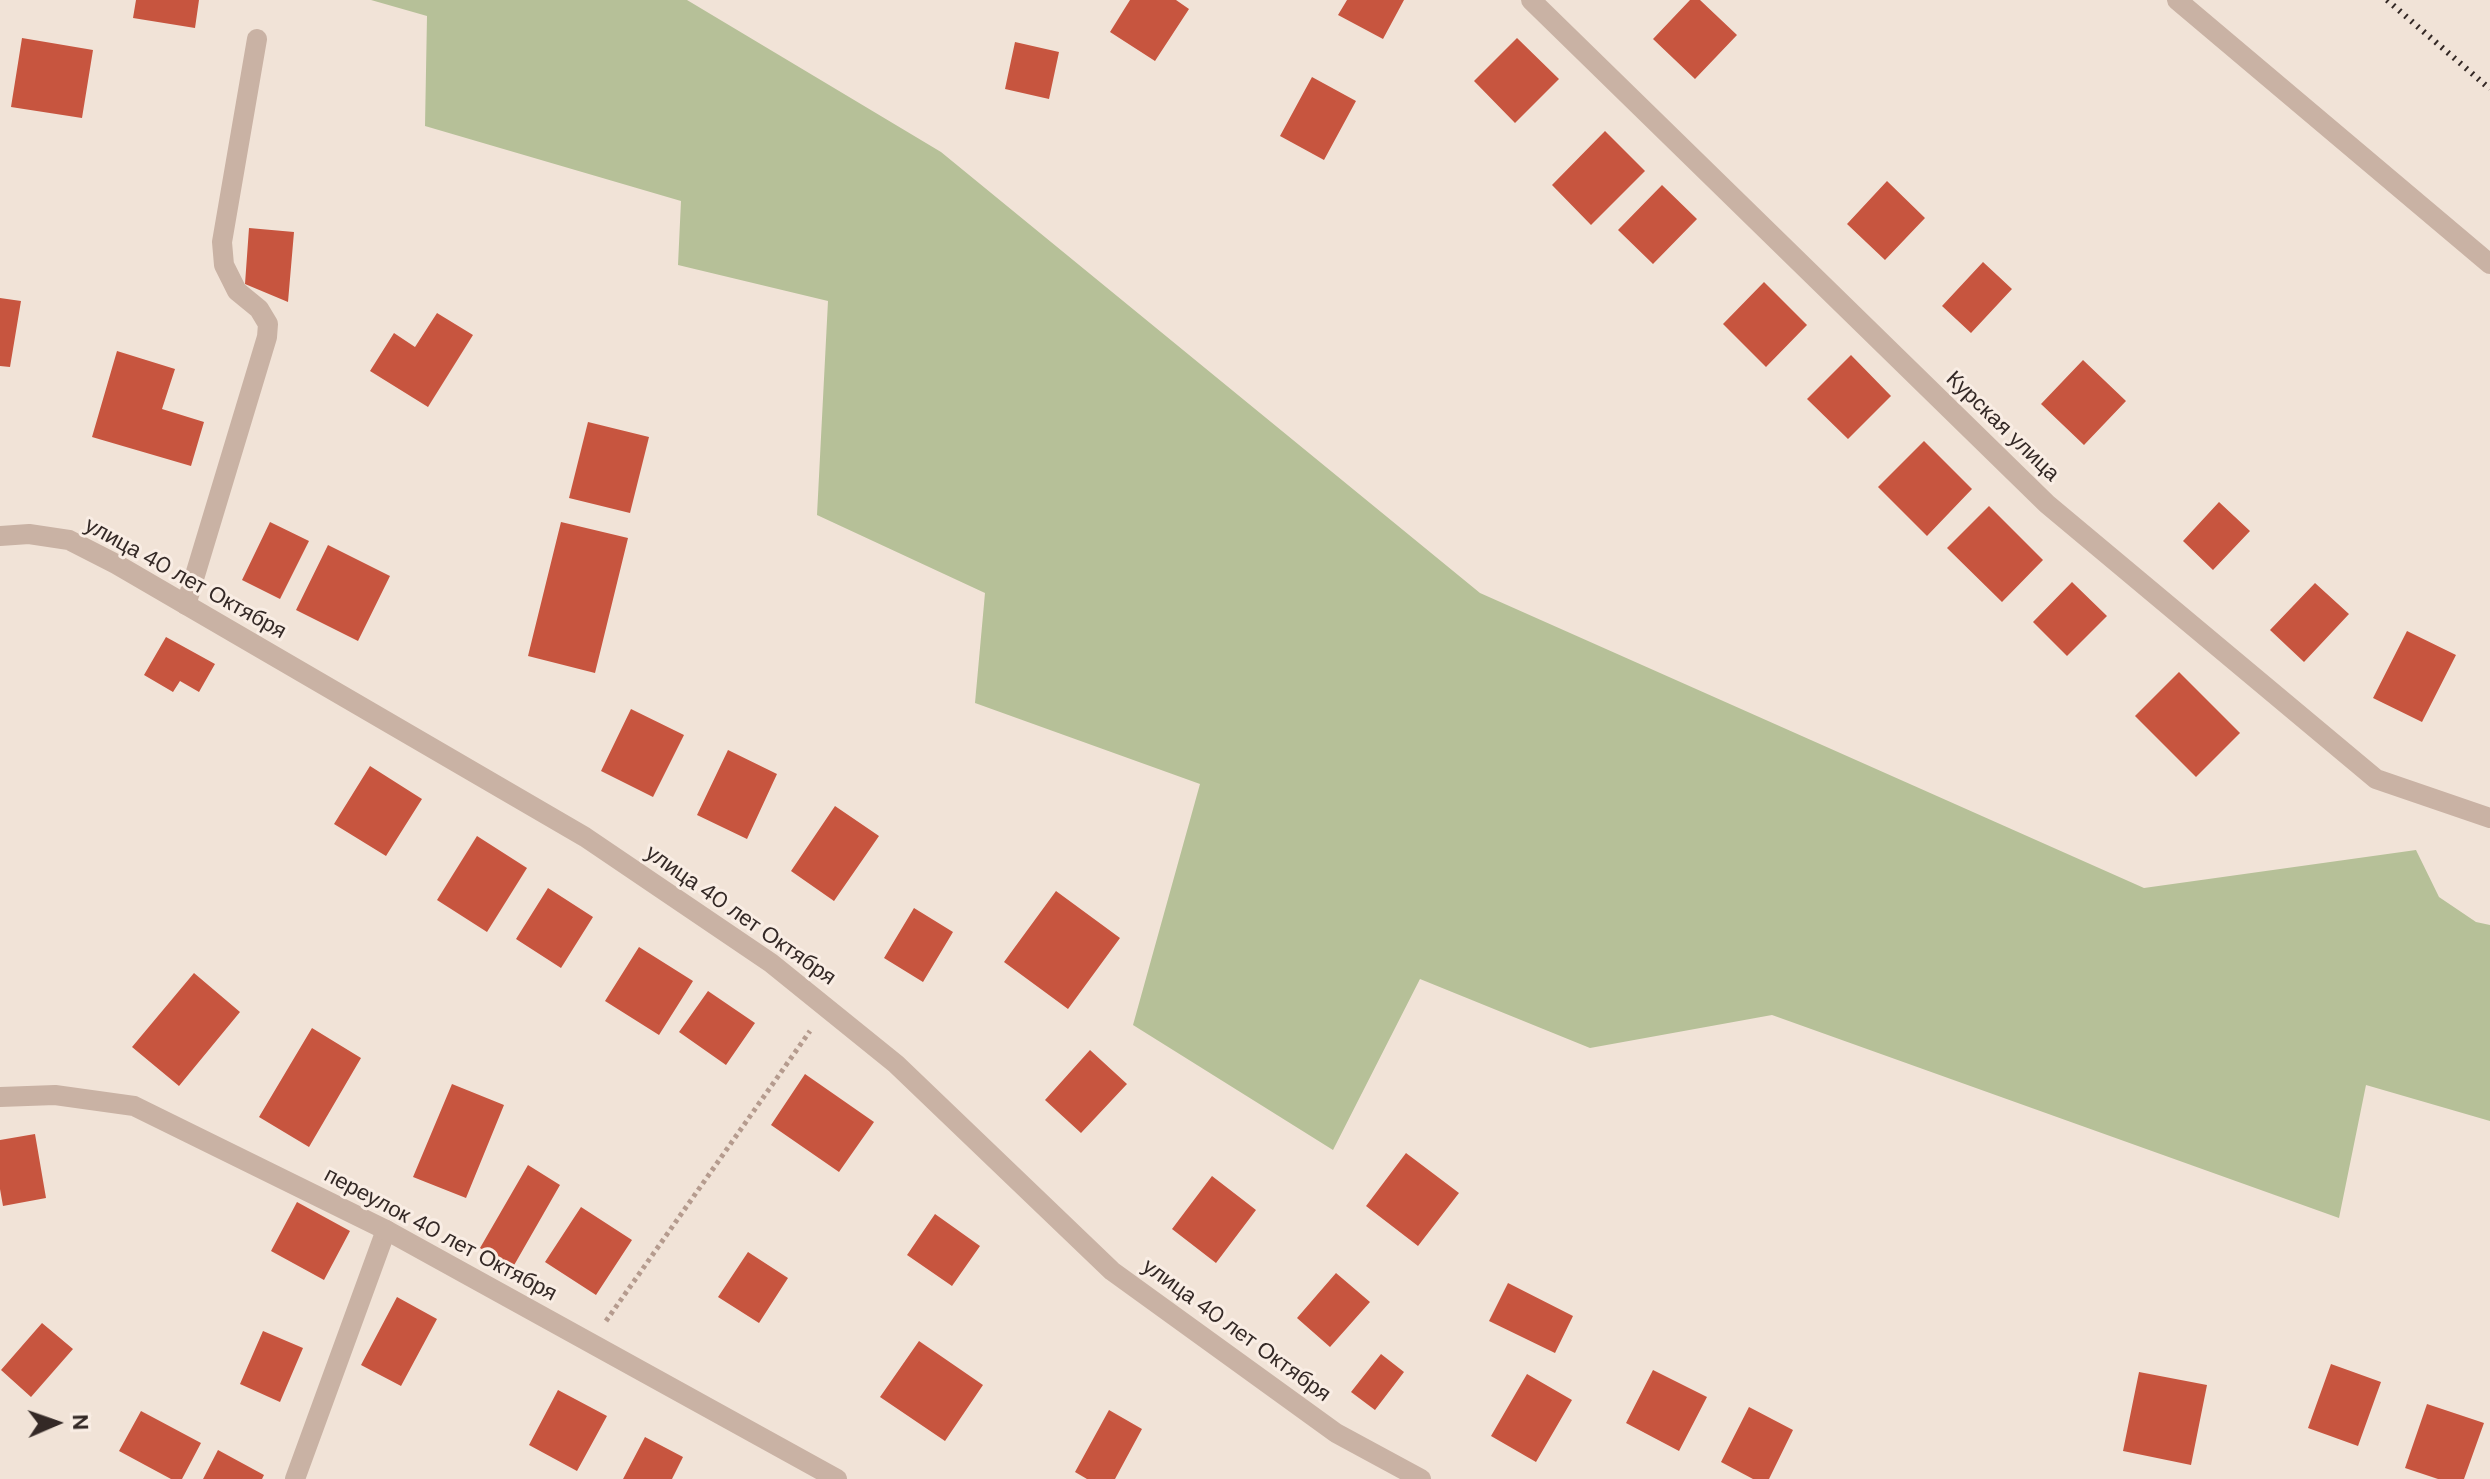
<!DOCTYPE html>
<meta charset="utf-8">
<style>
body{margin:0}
#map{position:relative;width:2490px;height:1479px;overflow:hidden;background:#f1e3d7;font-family:"DM Sans",sans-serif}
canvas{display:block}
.north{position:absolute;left:16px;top:1383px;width:80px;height:80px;-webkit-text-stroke:6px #f9ede4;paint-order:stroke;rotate:88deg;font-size:22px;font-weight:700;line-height:32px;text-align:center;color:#342926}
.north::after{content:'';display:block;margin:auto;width:28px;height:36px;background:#342926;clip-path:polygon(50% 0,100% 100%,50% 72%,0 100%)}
</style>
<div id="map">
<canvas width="2490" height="1479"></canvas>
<div class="north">N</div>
</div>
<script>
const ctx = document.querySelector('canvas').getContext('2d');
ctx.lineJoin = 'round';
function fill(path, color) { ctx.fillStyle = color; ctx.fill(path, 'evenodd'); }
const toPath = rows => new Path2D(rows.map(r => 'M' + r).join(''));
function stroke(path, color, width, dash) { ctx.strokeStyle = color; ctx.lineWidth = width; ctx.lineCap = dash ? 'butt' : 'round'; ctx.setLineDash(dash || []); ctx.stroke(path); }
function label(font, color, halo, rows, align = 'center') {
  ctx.font = font + ' "DM Sans",sans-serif'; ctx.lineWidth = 6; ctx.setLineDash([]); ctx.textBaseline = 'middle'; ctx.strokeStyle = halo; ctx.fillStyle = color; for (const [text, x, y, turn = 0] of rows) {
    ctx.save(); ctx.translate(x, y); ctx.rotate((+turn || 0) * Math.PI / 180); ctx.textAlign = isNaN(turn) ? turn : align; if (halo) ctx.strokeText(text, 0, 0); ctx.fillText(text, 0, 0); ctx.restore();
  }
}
const green = toPath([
 [371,0,687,0,941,152,1480,593,2144,888,2416,850,2439,897,2476,922,2490,925,2490,1121,2366,1085,2339,1218,1772,1015,1590,1048,1420,979,1333,1150,1133,1025,1200,784,975,703,985,593,817,515,828,301,678,265,681,201,425,126,427,16]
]);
const building = toPath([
 [136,0,199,0,195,28,133,18],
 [1130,0,1176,0,1189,9,1155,61,1110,32],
 [1347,0,1404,0,1383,39,1338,15],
 [1690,0,1700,0,1737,35,1695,79,1653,39],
 [22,38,93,50,82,118,11,107],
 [1517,38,1559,79,1515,123,1474,81],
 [1015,42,1059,52,1049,99,1005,89],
 [1312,77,1356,101,1324,160,1280,136],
 [1605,131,1645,171,1591,225,1552,185],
 [1887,181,1925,218,1885,260,1847,224],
 [1662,185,1697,219,1653,264,1618,230],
 [249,228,294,232,288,302,245,284],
 [1983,262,2012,289,1971,333,1942,306],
 [1764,282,1807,325,1766,367,1723,324],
 [0,298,21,301,10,367,0,366],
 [437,313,473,335,428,407,370,371,394,333,415,347],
 [117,351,175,369,162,409,204,422,191,466,92,437],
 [1851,355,1891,396,1848,439,1807,399],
 [2083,360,2126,401,2084,445,2041,404],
 [588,422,649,437,630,513,569,498],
 [1924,441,1972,489,1927,536,1878,487],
 [2219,502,2250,531,2213,570,2183,541],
 [1989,506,2043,560,2002,602,1947,548],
 [270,522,309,541,280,599,242,580],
 [561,522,628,538,595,673,528,656],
 [328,545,390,576,358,641,296,610],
 [2072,582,2107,616,2067,656,2033,622],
 [2315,583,2349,614,2304,662,2270,630],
 [2407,631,2456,655,2422,722,2373,698],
 [166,637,215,664,199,692,180,681,173,692,144,675],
 [2179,672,2240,733,2196,777,2135,716],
 [631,709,684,735,653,797,601,771],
 [728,750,777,774,747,839,697,815],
 [370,766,422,799,386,856,334,824],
 [835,806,879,836,834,901,791,871],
 [477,836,527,868,487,932,437,900],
 [548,888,593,917,561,968,516,939],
 [1056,891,1120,938,1068,1009,1004,962],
 [914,908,953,932,923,982,884,958],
 [639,947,693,981,659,1035,605,1001],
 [194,973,240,1012,179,1086,132,1047],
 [708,991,755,1023,726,1065,679,1032],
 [312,1028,361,1058,309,1147,259,1117],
 [1090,1050,1127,1084,1081,1133,1045,1100],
 [805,1074,874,1122,839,1172,771,1125],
 [452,1084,504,1105,466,1198,413,1177],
 [35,1134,46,1198,3,1206,0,1189,0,1140],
 [1406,1153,1459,1193,1418,1246,1366,1206],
 [528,1165,560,1185,513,1267,480,1248],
 [1212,1176,1256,1210,1216,1263,1172,1229],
 [297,1202,350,1231,324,1280,271,1251],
 [581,1207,632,1240,596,1295,545,1262],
 [935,1214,980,1246,952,1286,907,1255],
 [748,1252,788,1278,759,1323,718,1297],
 [1336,1273,1370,1302,1330,1347,1297,1318],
 [1508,1283,1573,1316,1555,1353,1489,1321],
 [397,1297,437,1319,401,1386,361,1365],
 [42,1323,73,1349,31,1397,1,1370],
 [263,1331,303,1348,280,1402,240,1384],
 [919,1341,983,1385,945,1441,880,1397],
 [1381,1354,1404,1372,1375,1410,1351,1392],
 [2331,1364,2381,1382,2358,1446,2308,1428],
 [1653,1370,1707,1397,1679,1451,1626,1423],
 [2139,1372,2207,1385,2191,1465,2123,1451],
 [1527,1374,1572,1400,1536,1462,1491,1436],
 [558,1390,607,1416,577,1471,529,1445],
 [2427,1404,2484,1423,2464,1479,2438,1479,2405,1468],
 [1749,1407,1793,1430,1769,1479,1753,1479,1721,1462],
 [1109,1410,1142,1429,1115,1479,1087,1479,1075,1472],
 [141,1411,201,1443,182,1479,171,1479,119,1451],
 [645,1437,683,1457,672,1479,623,1479],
 [218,1450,264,1475,262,1479,203,1479]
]);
const path = toPath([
 [606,1321,810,1031]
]);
const lane = toPath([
 [2177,0,2490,264],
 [186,605,267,337,268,324,259,309,237,291,224,265,222,242,257,39],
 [295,1479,386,1230]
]);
const street = toPath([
 [1531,0,2047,504,2376,779,2490,818],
 [0,536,29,534,69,540,116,564,585,837,771,963,896,1064,1112,1271,1336,1433,1421,1479],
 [0,1097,55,1095,134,1106,386,1230,837,1479]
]);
const rail = toPath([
 [2387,0,2490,89]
]);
const streetNames = [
 ["Курская улица",2002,427,44],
 ["улица 40 лет Октября",185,579,29],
 ["улица 40 лет Октября",740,916,35],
 ["переулок 40 лет Октября",440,1235,28],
 ["улица 40 лет Октября",1236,1331,36]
];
fill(green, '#b6c098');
fill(building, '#c7553f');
stroke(path, '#b59b8e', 5, [4, 4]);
stroke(lane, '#c9b2a4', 20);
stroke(street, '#c9b2a4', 20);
stroke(rail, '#342926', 6, [2, 6]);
label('22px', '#342926', '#f9ede4', streetNames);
</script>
